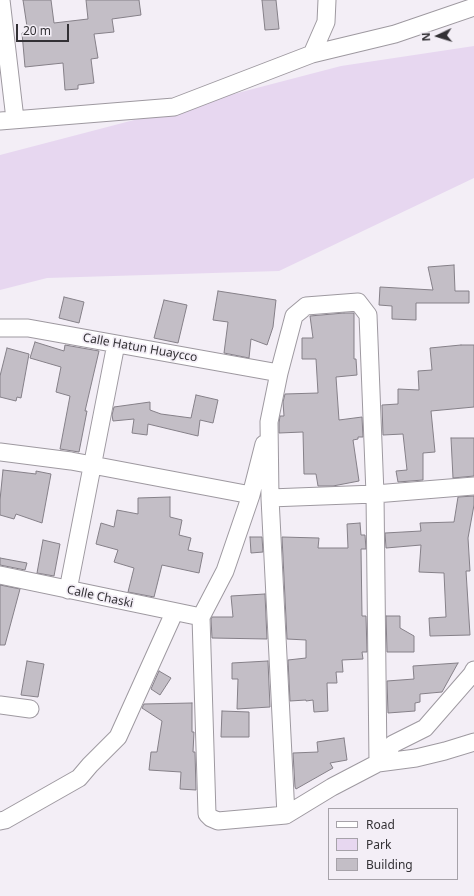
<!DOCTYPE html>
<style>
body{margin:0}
#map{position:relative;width:474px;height:896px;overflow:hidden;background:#f3eef6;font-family:"Noto Sans",sans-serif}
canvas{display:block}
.legend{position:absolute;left:328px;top:808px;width:130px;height:72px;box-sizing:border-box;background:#f3eef6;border:1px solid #a6a2a9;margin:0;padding:5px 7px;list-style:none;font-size:12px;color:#333135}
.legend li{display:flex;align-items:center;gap:8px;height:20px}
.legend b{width:20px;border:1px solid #a6a2a9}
.north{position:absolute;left:418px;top:16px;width:40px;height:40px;-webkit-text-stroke:3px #f3eef6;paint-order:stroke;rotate:266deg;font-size:11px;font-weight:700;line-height:16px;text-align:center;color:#333135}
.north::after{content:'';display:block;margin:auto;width:14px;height:18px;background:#333135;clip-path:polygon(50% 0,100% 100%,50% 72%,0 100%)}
.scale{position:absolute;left:16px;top:24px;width:53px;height:18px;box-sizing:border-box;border:2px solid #333135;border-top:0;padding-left:5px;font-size:12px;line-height:14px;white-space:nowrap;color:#333135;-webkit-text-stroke:3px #f3eef6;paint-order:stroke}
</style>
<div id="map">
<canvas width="474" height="896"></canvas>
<ul class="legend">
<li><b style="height:5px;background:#fff"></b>Road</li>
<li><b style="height:11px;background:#e7d7f0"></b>Park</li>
<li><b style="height:11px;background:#c3bec6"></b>Building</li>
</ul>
<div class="north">N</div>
<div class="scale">20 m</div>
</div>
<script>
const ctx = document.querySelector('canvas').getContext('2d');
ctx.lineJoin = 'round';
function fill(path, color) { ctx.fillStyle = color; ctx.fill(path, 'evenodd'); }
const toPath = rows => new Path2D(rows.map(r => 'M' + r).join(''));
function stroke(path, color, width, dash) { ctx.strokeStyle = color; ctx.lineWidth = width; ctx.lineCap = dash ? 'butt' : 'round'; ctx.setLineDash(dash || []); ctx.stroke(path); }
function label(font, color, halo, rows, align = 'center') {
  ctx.font = font + ' "Noto Sans",sans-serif'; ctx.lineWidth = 3.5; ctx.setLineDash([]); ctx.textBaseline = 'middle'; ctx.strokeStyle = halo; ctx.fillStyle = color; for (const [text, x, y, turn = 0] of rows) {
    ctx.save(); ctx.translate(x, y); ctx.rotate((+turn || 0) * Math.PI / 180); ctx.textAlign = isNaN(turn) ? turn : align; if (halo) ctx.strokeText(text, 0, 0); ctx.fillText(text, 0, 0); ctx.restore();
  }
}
const green = toPath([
 [474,46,474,178,279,271,47,278,0,290,0,155,341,66]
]);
const building = toPath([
 [23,0,51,0,54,23,88,19,86,0,139,0,141,15,112,19,114,32,94,34,98,58,91,59,94,83,78,85,78,89,65,90,63,63,25,67,22,33,28,33,23,0],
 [262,0,276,0,279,29,265,30,262,0],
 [454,265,455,291,469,291,469,303,416,303,416,320,392,319,392,306,379,305,380,287,433,290,428,267,454,265],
 [218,291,276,300,273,327,267,345,251,339,249,358,224,353,228,322,213,320,218,291],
 [64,297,84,302,79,323,59,318,64,297],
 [164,300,187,305,178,343,154,338,164,300],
 [344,313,354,313,354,359,356,359,357,375,336,377,339,420,362,417,363,437,358,437,358,439,353,440,359,481,333,486,318,486,316,474,304,474,303,432,279,433,279,423,280,416,284,416,283,402,285,394,318,393,316,359,302,359,302,338,313,338,310,316,344,313],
 [35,342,64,351,65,345,99,351,85,411,87,411,79,452,60,449,70,396,56,392,61,367,30,358,35,342],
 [461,345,474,345,474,407,431,411,435,452,423,453,423,480,398,482,396,471,407,470,403,434,383,435,382,405,398,404,398,389,419,390,418,371,432,370,430,348,461,345],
 [7,348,29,354,21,398,17,397,16,401,0,397,0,376,7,348],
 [196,395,218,400,213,423,200,420,198,436,148,424,147,435,132,433,134,419,113,421,112,415,114,407,150,402,150,410,161,414,191,418,196,395],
 [451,438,474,438,474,476,453,478,451,438],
 [3,470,36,474,36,471,51,474,42,523,16,514,14,519,0,515,0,500,3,470],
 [474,496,474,505,468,538,470,571,466,571,470,635,430,636,429,618,446,617,444,573,419,572,421,545,386,548,385,533,421,531,420,523,454,522,458,497,474,496],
 [170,497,170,517,182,520,179,535,191,538,188,550,203,553,199,573,162,565,154,597,128,592,134,568,114,562,118,550,96,544,101,523,114,527,117,510,138,514,138,498,170,497],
 [360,523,361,535,365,535,366,549,361,549,362,616,366,616,367,652,362,652,363,659,342,660,343,672,336,672,337,683,327,683,328,711,314,712,313,700,306,701,306,700,290,701,288,660,306,658,306,640,287,639,282,537,319,538,318,548,348,548,347,524,360,523],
 [250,537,262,537,263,552,251,553,250,537],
 [43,540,60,544,54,576,37,573,43,540],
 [0,558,27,563,25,570,0,565,0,558],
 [0,585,20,589,5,645,0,645,0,585],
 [265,594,267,639,212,638,211,619,212,617,233,617,231,596,265,594],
 [386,616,400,616,400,628,414,636,414,652,387,652,386,616],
 [27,661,44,664,38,697,21,695,27,661],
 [268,661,270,707,237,709,238,679,232,679,232,663,268,661],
 [458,663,442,692,420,694,420,702,415,703,415,711,388,713,387,681,414,679,413,666,458,663],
 [159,671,171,678,160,695,151,689,159,671],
 [192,703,192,732,194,732,193,752,195,752,196,790,180,789,181,772,149,770,151,752,157,752,162,721,142,708,144,704,192,703],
 [222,711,249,712,249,737,221,737,222,711],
 [344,738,347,760,330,763,333,768,296,789,295,787,293,753,318,752,317,742,344,738]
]);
const street = toPath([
 [1,0,15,119],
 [312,54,326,22,327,0],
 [0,121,174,107,312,54,395,34,474,7],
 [0,328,28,328,279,373],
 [264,444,251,495,225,571,201,617,207,814,211,818,218,821,286,815,332,787,378,763,416,758,445,751,474,742],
 [0,452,71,461,251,495],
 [270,498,375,494,474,486],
 [0,575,201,617],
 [68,590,116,344],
 [0,705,30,709],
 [378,763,393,744,425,728,472,674,474,670],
 [286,815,270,498,269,422,279,373,294,316,306,306,358,302,368,315,375,494,378,763],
 [0,821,5,820,79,778,90,765,118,737,174,613]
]);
const streetNames = [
 ["Calle Hatun Huaycco",140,348,10],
 ["Calle Chaski",100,597,12]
];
fill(green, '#e7d7f0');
fill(building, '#c3bec6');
stroke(building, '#858088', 1);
stroke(street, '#9e99a0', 19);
stroke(street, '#fff', 17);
label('12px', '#333135', '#f3eef6', streetNames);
</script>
